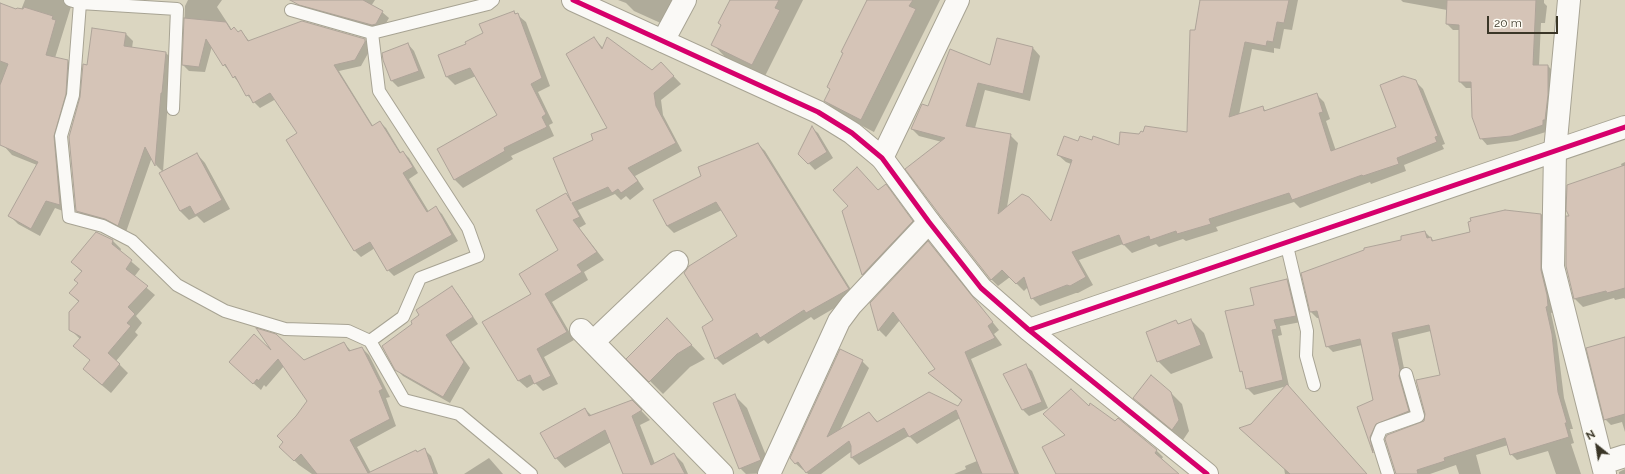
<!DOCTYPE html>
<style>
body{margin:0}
#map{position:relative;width:1625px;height:474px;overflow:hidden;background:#dbd6c1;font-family:Raleway,sans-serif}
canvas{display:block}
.north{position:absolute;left:1577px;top:426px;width:40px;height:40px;-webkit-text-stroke:3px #fffdf5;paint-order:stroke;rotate:330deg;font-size:11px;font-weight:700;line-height:16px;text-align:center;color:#3a3627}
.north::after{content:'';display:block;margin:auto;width:14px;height:18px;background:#3a3627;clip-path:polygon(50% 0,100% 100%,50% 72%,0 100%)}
.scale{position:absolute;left:1487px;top:16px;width:71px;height:18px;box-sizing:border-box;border:2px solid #3a3627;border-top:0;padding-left:5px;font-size:12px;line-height:14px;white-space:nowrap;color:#3a3627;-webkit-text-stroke:3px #fffdf5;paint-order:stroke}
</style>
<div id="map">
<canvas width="1625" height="474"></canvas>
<div class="north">N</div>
<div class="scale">20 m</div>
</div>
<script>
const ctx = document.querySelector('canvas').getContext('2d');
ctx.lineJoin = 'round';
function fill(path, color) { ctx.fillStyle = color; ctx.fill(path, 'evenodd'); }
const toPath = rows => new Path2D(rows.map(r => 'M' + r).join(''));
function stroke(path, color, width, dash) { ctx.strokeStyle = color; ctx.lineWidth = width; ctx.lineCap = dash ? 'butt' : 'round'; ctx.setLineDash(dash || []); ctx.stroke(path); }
const shadow = toPath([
 [25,0,73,0,55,58,68,61,76,69,61,145,68,213,55,208,40,236,18,224,10,216,37,165,12,155,4,146,0,145,0,4,17,10,21,10],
 [188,0,222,0,217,7,232,30,234,28,239,33,241,31,250,42,365,40,371,48,361,66,339,71,373,126,380,122,386,128,401,153,403,152,409,158,418,173,409,179,429,212,436,208,442,214,458,241,394,276,388,270,375,248,361,257,355,251,287,140,298,133,276,99,260,108,247,95,239,83,224,65,212,46,205,72,189,71,183,65,185,6],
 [296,0,375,0,371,6,382,12,389,18,382,30,301,8,295,2],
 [618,0,676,0,665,25,634,11,626,3],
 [731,0,803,0,765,76,725,57,713,44,722,25],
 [868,0,940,0,874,132,837,113,825,101],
 [1201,0,1298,0,1292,30,1284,29,1280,49,1274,48,1274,53,1252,49,1239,115,1262,107,1266,111,1317,95,1324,102,1330,119,1326,121,1336,151,1397,128,1415,81,1423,89,1445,144,1442,145,1444,149,1404,165,1406,171,1371,184,1370,182,1300,208,1294,202,1216,227,1218,231,1186,241,1183,239,1159,247,1156,244,1132,253,1123,244,1079,260,1093,285,1078,293,1076,293,1040,306,1032,298,1028,287,1024,291,1010,277,998,286,991,279,942,142,919,136,912,129,928,107,991,66,1033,48,1040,56,1030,101,985,90,975,128,1010,135,1018,143,1007,207,1052,222,1071,164,1066,162,1058,155,1078,143,1093,141,1120,146,1140,136,1188,133,1195,31],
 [1401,0,1544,0,1544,3,1547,6,1545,23,1541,23,1539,66,1548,66,1554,72,1549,131,1517,141,1487,145,1481,138,1472,88,1466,88,1460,82,1460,30,1453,30,1447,24,1447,10,1403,2],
 [514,12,526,22,550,86,538,92,553,123,549,125,554,136,511,156,513,159,463,188,455,180,438,150,499,116,476,76,455,85,447,77,467,45],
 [126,34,133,41,132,48,166,53,173,60,168,100,163,172,156,165,152,157,126,232,84,218,77,210,81,97,88,66],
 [594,38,603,48,652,71,661,63,681,84,661,100,663,115,682,151,635,176,644,189,630,200,626,196,621,200,615,194,578,210,586,224,579,228,604,260,584,272,588,280,552,302,574,340,544,357,558,384,543,391,535,383,527,388,519,381,484,323,532,295,559,251,566,194,571,199,595,141,608,129],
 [408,44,414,51,425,78,398,87,392,81,384,60],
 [812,128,818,133,833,158,815,170,800,154],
 [758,144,765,151,855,296,814,320,811,317,768,344,764,340,723,365,716,358,739,236,722,210,674,233,667,226,655,200,703,177],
 [197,154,205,163,230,209,204,223,197,216,189,220,180,211,161,174],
 [1625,162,1625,299,1624,298,1615,300,1614,298,1583,307,1575,299,1567,265,1570,217,1622,167,1621,164],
 [886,185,918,228,869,281,863,275,844,211],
 [1541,214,1547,221,1554,312,1551,313,1557,341,1564,398,1573,429,1570,429,1574,443,1571,444,1581,474,1556,474,1548,451,1517,460,1511,454,1508,445,1476,455,1481,474,1459,474,1456,465,1430,474,1397,474,1421,424,1426,418,1441,376,1431,331,1398,339,1414,417,1382,430,1378,456,1374,452,1358,407,1374,401,1362,345,1333,352,1327,346,1320,318,1317,318,1311,312,1303,273,1425,232,1434,241],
 [113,241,121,249,120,252,140,269,134,277,155,295,136,316,142,323,135,332,138,335,116,361,128,373,111,393,92,377,91,361,80,339,70,329,79,302,70,293,79,283,82,272,72,262],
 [928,243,999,330,994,334,1002,345,971,359,1019,474,954,474,966,469,965,466,977,461,960,418,917,444,909,436,859,465,852,458,852,451,821,474,808,474,804,469,803,470,795,463,862,361,869,368,840,430,869,413,878,422,958,407,962,401,929,373,937,369,900,320,886,337,879,330,871,303],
 [1287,281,1293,287,1301,322,1280,326,1282,335,1278,336,1289,386,1287,386,1367,474,1285,474,1284,468,1241,429,1252,425,1287,386,1254,395,1247,388,1244,374,1241,371,1255,305],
 [452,288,458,294,478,324,451,342,470,368,450,403,403,376,396,369,414,324,421,316],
 [1191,320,1204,333,1213,358,1171,374,1158,361,1176,321,1179,325],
 [680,333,705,359,690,367,663,394,628,359],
 [1625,338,1625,432,1622,422,1611,425,1605,419],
 [344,343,351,351,362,348,369,355,390,397,386,398,396,426,357,447,371,473,424,449,431,456,438,474,312,474,299,465,280,447,285,442,297,416,308,401,284,366,266,387,264,385,261,390,237,369,274,354,303,361],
 [1025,365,1032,371,1048,408,1029,416,1023,410,1004,374],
 [1170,392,1182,404,1189,431,1183,440,1145,409,1134,398],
 [734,395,747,408,773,473,746,474,740,468],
 [632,401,650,420,640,425,655,464,674,454,683,463,688,474,624,474,611,442,565,468,556,458,585,409,592,416],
 [1089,407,1156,450,1163,457,1161,460,1178,474,1057,474,1066,435],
 [489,458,503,474,464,474],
 [1625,469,1625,474,1619,474,1619,472]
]);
const building = toPath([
 [290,0,363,0,383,11,376,24,372,25,299,5,290,0],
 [730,0,779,0,775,8,780,10,752,65,711,45,721,25,718,23,730,0],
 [867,0,913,0,909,6,916,9,861,120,824,101,830,89,827,87,843,53,841,52,867,0],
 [1200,0,1289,0,1284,23,1277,22,1273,42,1267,41,1266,46,1245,42,1229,117,1263,106,1264,111,1317,93,1323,112,1319,113,1331,151,1396,127,1380,85,1403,76,1416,80,1438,136,1435,137,1437,142,1397,158,1399,164,1363,176,1362,175,1292,200,1289,193,1209,219,1211,224,1177,234,1176,231,1150,240,1149,236,1123,245,1119,235,1072,252,1086,277,1070,286,1067,285,1031,299,1024,277,1016,284,1002,270,991,280,939,214,905,169,945,138,911,129,922,104,928,106,950,49,990,65,997,38,1033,47,1023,94,978,83,966,126,1011,134,998,214,1022,194,1029,197,1051,221,1072,160,1057,155,1064,136,1078,141,1080,136,1092,140,1093,136,1119,145,1120,132,1139,134,1141,131,1143,132,1145,126,1187,132,1190,30,1195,30,1200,0],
 [1447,0,1536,0,1533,65,1548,65,1548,95,1545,120,1543,120,1543,125,1511,136,1480,139,1472,117,1471,82,1459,82,1459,25,1446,24,1447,0],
 [0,3,16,9,17,8,23,9,24,7,53,16,52,19,56,20,46,55,68,60,66,94,54,136,60,205,46,201,31,229,8,216,38,162,0,145,0,85,8,64,0,61,0,3],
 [514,11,515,14,518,13,542,78,531,84,546,114,542,117,547,127,504,148,505,151,454,180,437,149,497,115,470,68,446,77,438,55,466,44,465,42,483,33,479,24,514,11],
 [184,18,226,22,231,30,234,27,238,32,241,30,248,41,302,21,365,39,365,42,355,60,334,65,372,126,380,121,400,153,403,151,413,167,403,173,427,212,436,206,452,235,387,271,370,242,354,251,286,140,297,133,270,93,253,103,249,95,246,96,235,76,233,78,225,64,223,66,206,39,199,67,182,65,184,18],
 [92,28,126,33,124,46,166,52,162,93,161,93,155,166,145,147,118,226,105,219,76,211,69,137,80,97,83,64,87,65,92,28],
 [594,37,602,49,607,37,652,70,661,62,674,76,654,93,656,106,676,143,628,168,638,181,621,193,618,189,612,193,608,187,572,203,580,217,573,220,597,252,577,265,582,272,545,294,567,332,537,349,551,376,534,384,530,375,518,381,482,322,531,294,519,274,558,250,536,210,566,193,571,201,553,158,593,140,591,134,607,128,566,54,594,37],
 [408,43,419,71,391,81,383,60,382,53,408,43],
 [812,126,827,152,808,164,798,154,812,126],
 [758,143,849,289,806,313,804,310,760,338,757,333,715,359,702,327,713,320,712,318,684,273,689,266,737,236,716,202,667,226,653,200,701,176,698,167,758,143],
 [197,153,222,200,195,215,190,206,180,211,159,173,197,153],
 [1625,165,1625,288,1607,293,1606,291,1574,299,1566,266,1566,216,1569,216,1566,210,1567,185,1625,165],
 [857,167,878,190,886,184,913,221,862,275,842,211,848,206,833,190,857,167],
 [1505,210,1541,214,1541,270,1547,295,1548,306,1546,307,1552,334,1558,392,1567,423,1565,423,1569,437,1510,455,1505,438,1444,458,1445,461,1417,470,1418,474,1396,474,1385,439,1387,435,1424,421,1425,414,1416,380,1440,375,1429,325,1392,333,1400,370,1399,376,1409,411,1376,424,1370,437,1373,453,1357,407,1373,400,1360,339,1326,347,1317,311,1310,312,1301,273,1364,250,1364,248,1401,240,1401,236,1425,231,1427,238,1431,237,1432,241,1470,232,1468,222,1471,221,1470,218,1505,210],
 [96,232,113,240,112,244,132,260,126,269,148,286,128,307,135,314,127,323,131,326,108,353,120,364,102,385,83,369,90,360,73,346,81,337,69,330,69,312,79,301,69,293,78,283,74,280,82,271,71,262,96,232],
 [928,241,993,322,988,326,995,338,965,352,1015,474,982,474,956,410,909,437,904,428,851,458,851,446,849,441,806,473,798,462,795,464,790,458,840,349,863,360,827,437,869,412,877,422,929,392,958,406,962,400,928,373,935,369,893,312,878,331,870,303,928,241],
 [1287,279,1296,316,1274,320,1277,329,1272,330,1283,380,1246,389,1242,371,1240,372,1225,311,1254,305,1250,288,1287,279],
 [452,286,473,317,446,335,464,362,443,397,395,370,382,346,412,324,411,321,419,315,416,310,452,286],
 [667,318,692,345,677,354,649,382,626,359,667,318],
 [1191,319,1201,345,1157,362,1146,332,1176,320,1178,324,1191,319],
 [256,328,276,334,304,360,344,342,349,351,362,347,383,389,379,391,390,419,350,440,368,473,416,450,417,452,425,448,434,474,317,474,301,454,294,461,279,447,283,442,277,436,296,416,307,401,278,359,258,381,257,379,253,384,229,362,254,334,271,350,256,328],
 [1625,337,1625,414,1604,420,1586,348,1625,337],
 [1026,364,1042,402,1022,410,1003,374,1026,364],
 [1151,375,1171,392,1179,420,1172,430,1133,398,1151,375],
 [1287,384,1367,474,1290,474,1239,428,1251,424,1287,384],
 [1071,389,1089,406,1090,403,1115,421,1118,418,1157,450,1155,453,1179,474,1056,474,1042,447,1065,435,1043,414,1071,389],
 [735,394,761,460,739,469,713,403,735,394],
 [632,400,642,410,632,416,651,465,674,453,685,474,623,474,605,430,555,459,540,433,585,408,589,416,632,400]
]);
const service = toPath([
 [70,0,80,3,177,9,173,109],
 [80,3,73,95,61,136,69,217,103,226,132,241,177,285,225,311,285,329,348,331,370,341,404,400,459,414,531,474],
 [291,10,372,33,488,4,493,0],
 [1286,242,1307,331,1306,356,1314,385],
 [370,341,403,317,420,278,478,256,468,228,379,91,372,33],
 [1388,474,1377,439,1381,429,1418,416,1406,374]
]);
const minor = toPath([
 [1569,0,1555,151,1553,267,1605,474],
 [663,41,685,0],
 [882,158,958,0],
 [581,330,722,474],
 [593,342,677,262],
 [1603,463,1625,456],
 [769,474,839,321,851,305,929,222]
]);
const tertiary = toPath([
 [573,0,818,112,852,133,882,158,929,222,981,288,1029,330,1207,474],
 [1029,330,1625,127]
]);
const cycleway = toPath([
 [573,0,818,112,852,133,882,158,929,222,981,288,1029,330,1207,474],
 [1029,330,1625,127]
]);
fill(shadow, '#0003');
fill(building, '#d5c4b7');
stroke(building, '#aea499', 1);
stroke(service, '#a7a393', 14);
stroke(minor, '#a7a393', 24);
stroke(tertiary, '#a7a393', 24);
stroke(service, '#faf9f6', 12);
stroke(minor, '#faf9f6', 22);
stroke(tertiary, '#faf9f6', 22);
stroke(cycleway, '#d6006c', 5);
</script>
